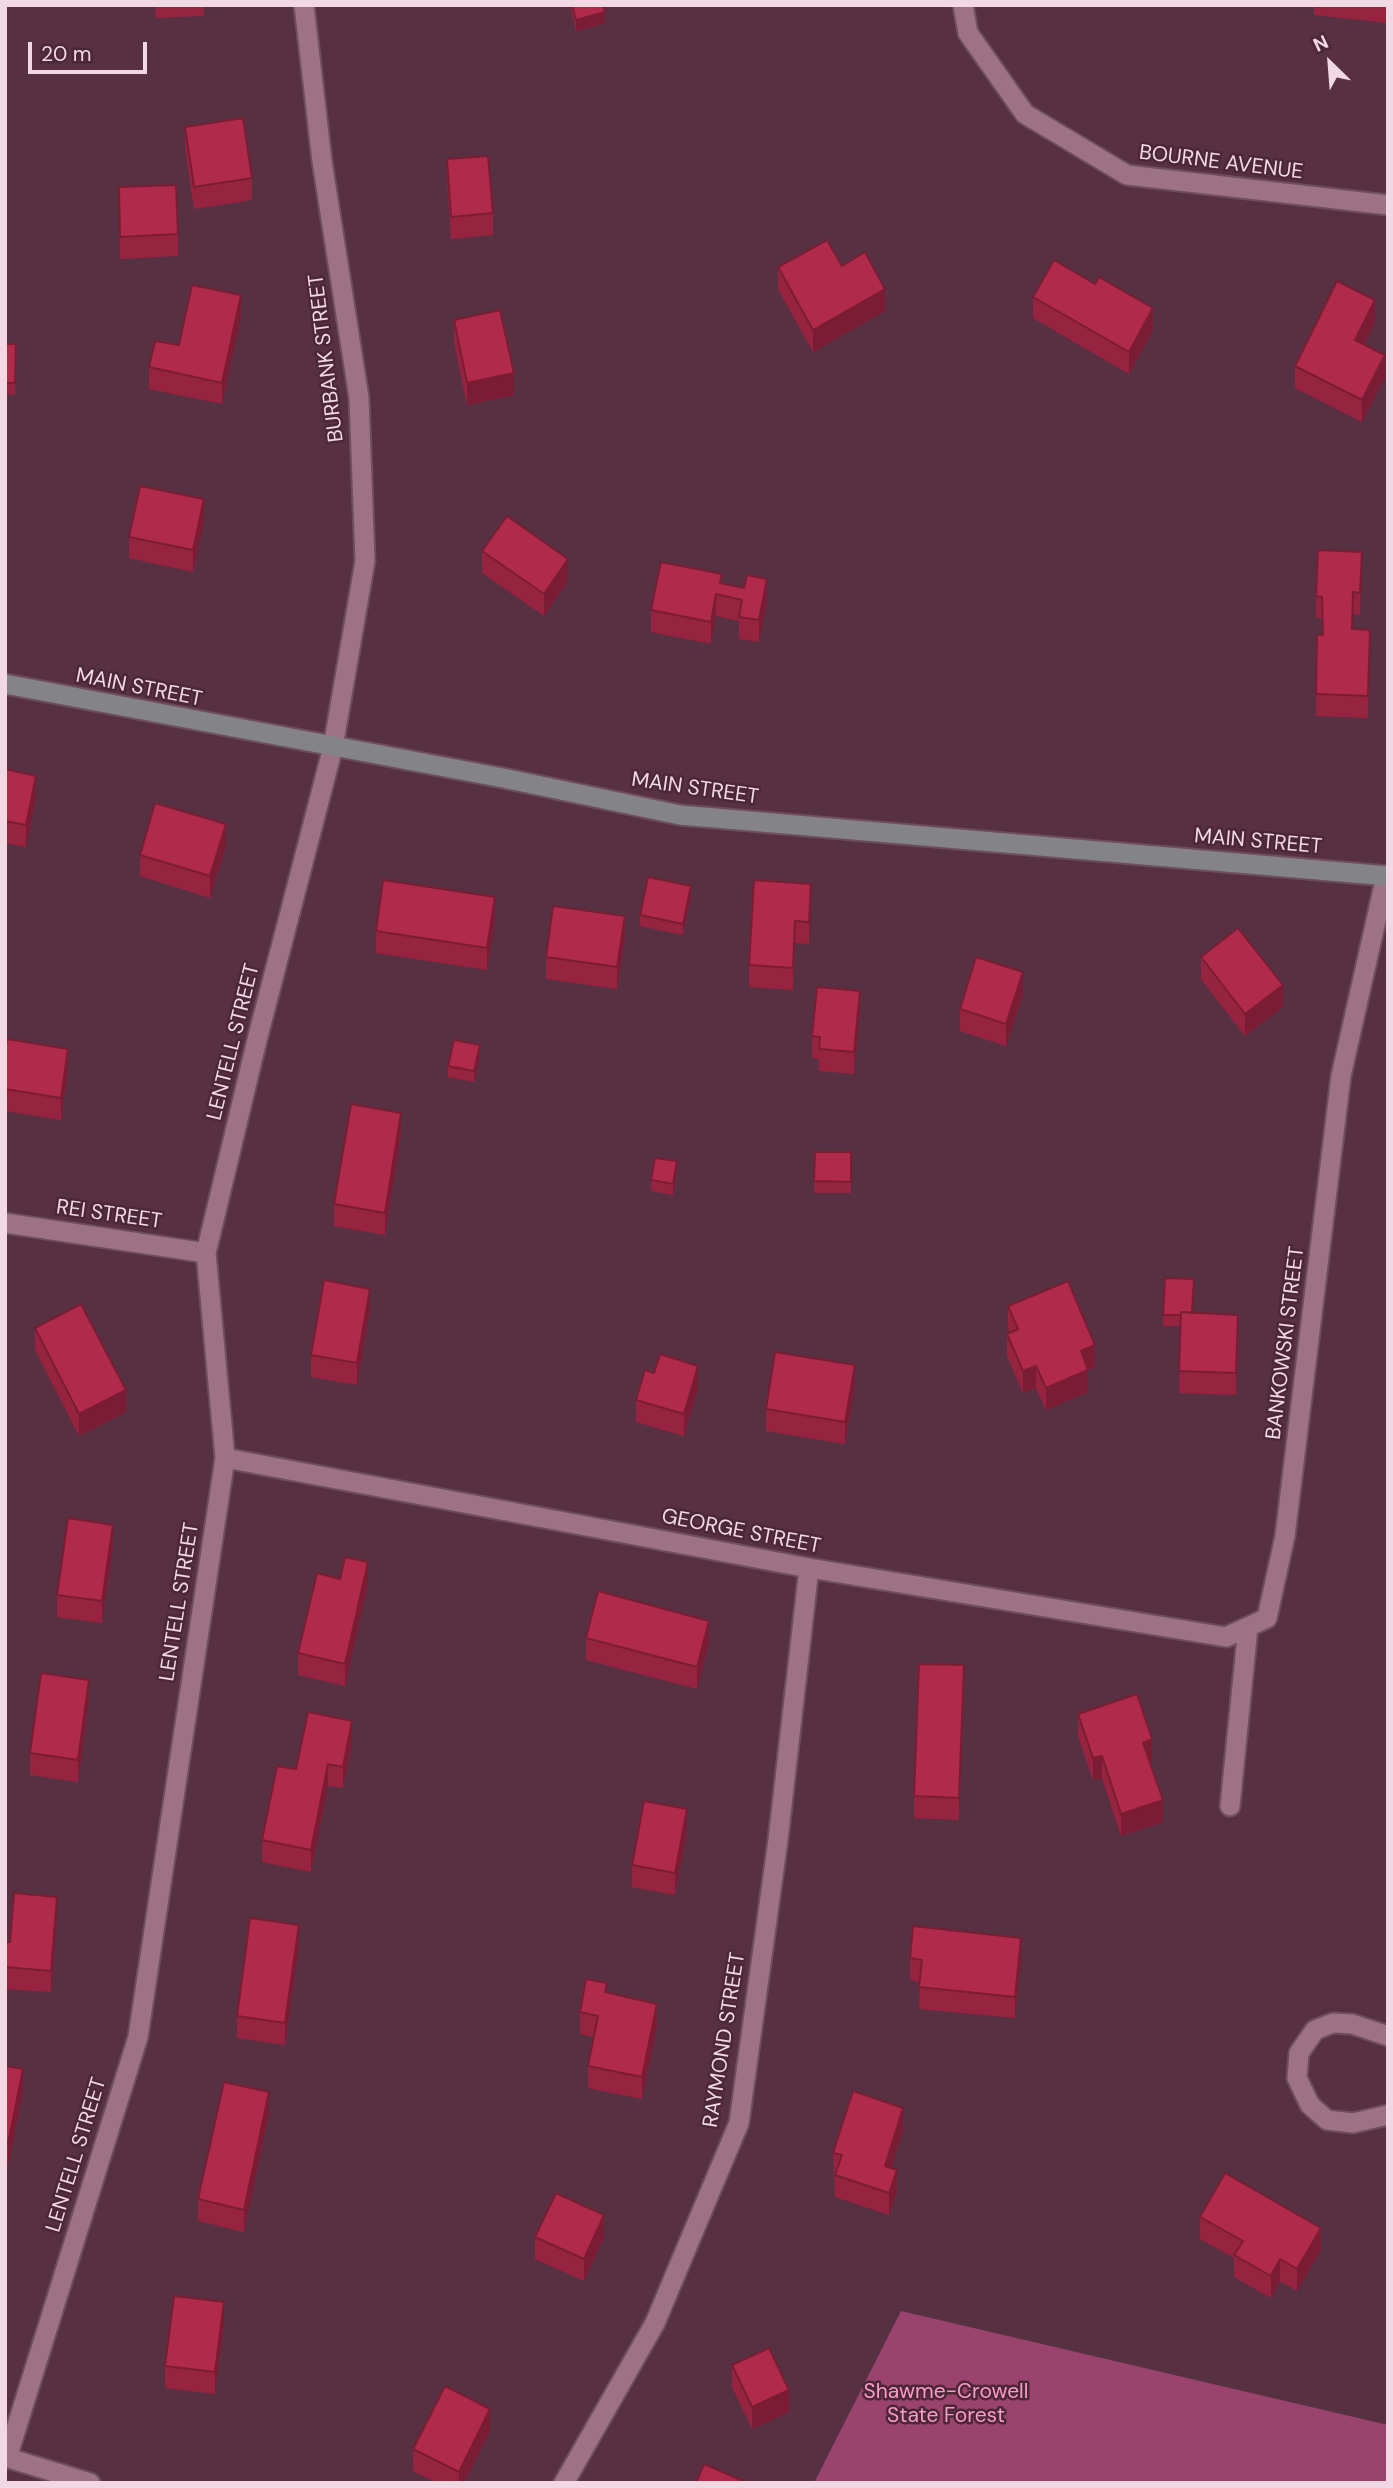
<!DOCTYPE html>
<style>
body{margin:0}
#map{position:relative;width:1393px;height:2488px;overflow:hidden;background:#573142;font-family:"DM Sans",sans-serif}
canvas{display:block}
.frame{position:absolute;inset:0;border:7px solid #f1d8e2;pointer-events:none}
.north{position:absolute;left:1295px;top:28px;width:70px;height:70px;-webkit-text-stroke:5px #4c2738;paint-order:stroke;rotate:335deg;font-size:19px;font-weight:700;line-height:28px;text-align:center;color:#f1d8e2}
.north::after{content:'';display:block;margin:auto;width:24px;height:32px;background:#f1d8e2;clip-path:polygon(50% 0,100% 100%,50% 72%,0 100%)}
.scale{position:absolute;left:28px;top:42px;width:119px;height:32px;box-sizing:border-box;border:4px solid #f1d8e2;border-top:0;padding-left:9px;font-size:21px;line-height:24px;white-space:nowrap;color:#f1d8e2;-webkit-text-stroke:5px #4c2738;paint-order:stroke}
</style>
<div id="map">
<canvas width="1393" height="2488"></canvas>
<div class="frame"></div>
<div class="north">N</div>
<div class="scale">20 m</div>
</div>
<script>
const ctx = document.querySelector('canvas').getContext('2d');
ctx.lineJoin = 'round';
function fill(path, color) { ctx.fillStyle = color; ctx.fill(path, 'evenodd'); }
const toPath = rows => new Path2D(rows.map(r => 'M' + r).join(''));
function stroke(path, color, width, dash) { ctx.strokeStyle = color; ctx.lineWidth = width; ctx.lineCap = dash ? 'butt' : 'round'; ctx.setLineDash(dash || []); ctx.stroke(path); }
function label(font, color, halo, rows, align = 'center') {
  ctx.font = font + ' "DM Sans",sans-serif'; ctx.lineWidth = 5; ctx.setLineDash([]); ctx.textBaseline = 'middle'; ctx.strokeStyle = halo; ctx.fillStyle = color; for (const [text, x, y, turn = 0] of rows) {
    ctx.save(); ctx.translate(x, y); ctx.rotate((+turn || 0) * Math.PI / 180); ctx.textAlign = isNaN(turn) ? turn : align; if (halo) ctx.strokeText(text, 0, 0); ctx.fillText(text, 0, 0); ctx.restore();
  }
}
const green = toPath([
 [901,2311,1388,2425,1388,2483,814,2483]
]);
const minor = toPath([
 [963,5,968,33,1025,114,1127,175,1388,205],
 [5,1223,206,1253],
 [225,1458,809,1568,1226,1637,1248,1627],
 [1230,1806,1248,1627,1267,1618,1285,1536,1341,1076,1386,876],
 [1388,2036,1352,2024,1333,2023,1315,2030,1299,2053,1297,2078,1310,2105,1327,2120,1353,2123,1388,2115],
 [5,2457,90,2483],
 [7,2458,138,2037,225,1458,206,1253,257,1040,333,747,365,561,359,398,322,161,304,5],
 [564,2483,655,2323,739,2123,778,1840,809,1568]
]);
const secondary = toPath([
 [5,684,503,778,680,815,1388,876]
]);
const wall = toPath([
 [155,5,204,5,204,16,156,18],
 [570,5,603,5,605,23,576,31],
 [1314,5,1388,5,1388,23,1314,15],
 [185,127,252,178,252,200,194,209,185,149],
 [447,159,493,213,493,235,451,239,447,181],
 [119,187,178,234,178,256,120,259],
 [842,266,885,311,813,352,778,289,778,267],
 [1033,297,1153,330,1129,374,1033,318],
 [241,317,222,404,149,389,149,367,179,345],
 [454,320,514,395,467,405,454,342],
 [1375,322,1364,344,1385,377,1362,422,1295,388,1295,366],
 [5,344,16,344,15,395,5,394],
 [204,521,193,572,129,558,129,537],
 [482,551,568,581,544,616,482,573],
 [1362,574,1360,615,1353,614,1353,629,1370,651,1368,718,1316,716,1317,635,1323,635,1322,618,1316,618,1316,596],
 [722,583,744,588,767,601,759,642,739,639,739,621,716,616,711,644,651,632,651,610],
 [5,769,36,798,26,847,5,843],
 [226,846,210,898,140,876,140,855],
 [691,897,683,935,640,926,640,915],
 [811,906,809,944,795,943,793,990,749,987,749,965],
 [495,919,487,970,376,953,376,931],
 [625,938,617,989,546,979,546,957],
 [1201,957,1283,1007,1245,1036,1201,979],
 [1023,994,1006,1046,960,1031,960,1009],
 [860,1013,854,1074,819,1071,819,1059,812,1058,812,1036],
 [5,1051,68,1071,61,1120,5,1111],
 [480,1057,474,1082,448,1077,448,1066],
 [401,1135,385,1235,334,1226,334,1204],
 [815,1152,851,1152,851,1193,814,1193],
 [677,1172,673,1195,651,1191,651,1180],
 [1008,1306,1095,1367,1088,1370,1088,1392,1046,1410,1036,1388,1023,1393,1007,1356,1007,1334,1010,1333,1008,1328],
 [370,1311,357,1385,311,1377,311,1355],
 [1193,1313,1238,1337,1236,1395,1179,1393,1181,1326,1163,1326,1163,1315],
 [35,1328,126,1412,79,1436,35,1350],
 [654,1373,698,1388,684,1436,636,1422,636,1400],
 [855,1387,845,1444,766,1431,766,1409],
 [113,1547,102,1623,57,1617,57,1595],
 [368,1584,345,1686,298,1675,298,1653],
 [586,1638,709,1643,697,1689,586,1660],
 [964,1687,959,1820,914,1818,914,1796],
 [89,1702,78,1782,30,1775,30,1753],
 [1078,1714,1152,1761,1149,1762,1163,1822,1121,1836,1102,1778,1093,1780,1078,1736],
 [352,1743,343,1788,328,1786,311,1872,262,1862,262,1840,296,1769],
 [687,1831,675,1895,632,1887,632,1865],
 [57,1919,51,1992,5,1989,5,1942,10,1942],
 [299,1947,285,2045,237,2038,237,2016],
 [910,1958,1021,1960,1015,2018,919,2009,920,1982,910,1980],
 [607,1993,657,2026,642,2099,588,2088,588,2066,594,2037,580,2034,580,2012],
 [5,2066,23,2091,8,2166,5,2165],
 [269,2114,244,2232,198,2221,198,2199],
 [903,2130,891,2168,897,2192,889,2215,835,2197,833,2153],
 [1200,2217,1321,2250,1297,2291,1280,2281,1271,2298,1234,2277,1234,2258,1200,2239],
 [535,2237,604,2237,584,2281,535,2259],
 [224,2324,215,2394,165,2388,165,2366],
 [732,2365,789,2412,752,2429,732,2387],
 [490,2431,464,2483,437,2483,413,2471,413,2449]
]);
const shadedWall = toPath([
 [605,12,605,23,576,31,576,20],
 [885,289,885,311,813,352,813,330],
 [241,295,241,317,222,404,222,383],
 [1375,300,1375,322,1355,362,1355,340],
 [1153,308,1153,330,1129,374,1129,352],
 [1385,355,1385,377,1362,422,1362,400],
 [514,373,514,395,467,405,467,383],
 [204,499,204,521,193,572,193,550],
 [1362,552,1362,574,1360,615,1360,593],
 [568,559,568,581,544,616,544,594],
 [767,579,767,601,759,642,759,620],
 [716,594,716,616,711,644,711,622],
 [1370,630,1370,651,1368,718,1368,696],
 [36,776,36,798,26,847,26,825],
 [226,824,226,846,210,898,210,876],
 [811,884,811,906,809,944,809,922],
 [691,886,691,897,683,935,683,924],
 [495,897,495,919,487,970,487,948],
 [625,916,625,938,617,989,617,967],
 [795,921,795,943,793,990,793,968],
 [1023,972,1023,994,1006,1046,1006,1024],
 [1283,985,1283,1007,1245,1036,1245,1014],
 [860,991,860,1013,854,1074,854,1052],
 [480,1045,480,1057,474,1082,474,1071],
 [68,1049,68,1071,61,1120,61,1098],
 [401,1113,401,1135,385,1235,385,1213],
 [677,1161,677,1172,673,1195,673,1184],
 [370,1289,370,1311,357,1385,357,1363],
 [1238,1315,1238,1337,1236,1395,1236,1373],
 [1095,1345,1095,1367,1081,1373,1081,1351],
 [855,1365,855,1387,845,1444,845,1422],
 [698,1366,698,1388,684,1436,684,1414],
 [1036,1366,1036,1388,1023,1393,1023,1371],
 [1088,1370,1088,1392,1046,1410,1046,1388],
 [126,1390,126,1412,79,1436,79,1414],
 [113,1525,113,1547,102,1623,102,1601],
 [368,1562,368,1584,345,1686,345,1664],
 [709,1621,709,1643,697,1689,697,1667],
 [964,1665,964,1687,959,1820,959,1798],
 [89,1680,89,1702,78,1782,78,1760],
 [352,1721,352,1743,343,1788,343,1767],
 [1152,1739,1152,1761,1143,1764,1143,1743],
 [1102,1756,1102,1778,1093,1780,1093,1758],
 [328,1764,328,1786,311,1872,311,1850],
 [1163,1800,1163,1822,1121,1836,1121,1814],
 [687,1809,687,1831,675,1895,675,1873],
 [57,1897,57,1919,51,1992,51,1971],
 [299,1925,299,1947,285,2045,285,2023],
 [1021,1938,1021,1960,1015,2018,1015,1997],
 [657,2004,657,2026,642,2099,642,2077],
 [23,2069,23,2091,8,2166,8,2144],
 [269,2092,269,2114,244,2232,244,2210],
 [903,2108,903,2130,885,2188,885,2166],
 [897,2170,897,2192,889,2215,889,2193],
 [604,2215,604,2237,584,2281,584,2259],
 [1321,2228,1321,2250,1297,2291,1297,2269],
 [1280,2259,1280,2281,1271,2298,1271,2276],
 [224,2302,224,2324,215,2394,215,2372],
 [789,2390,789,2412,752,2429,752,2407],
 [490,2409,490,2431,464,2483,459,2483,459,2472]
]);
const building = toPath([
 [572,5,603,5,605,12,576,20,572,5],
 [243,118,252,178,194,187,185,127,243,118],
 [488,156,493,213,451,217,447,159,488,156],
 [176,185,178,234,120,237,119,187,176,185],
 [827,240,842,266,865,252,885,289,813,330,778,267,827,240],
 [1054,260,1095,284,1099,277,1153,308,1129,352,1033,297,1054,260],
 [1337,281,1375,300,1355,340,1385,355,1362,400,1295,366,1337,281],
 [192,285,241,295,222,383,149,367,155,341,179,345,192,285],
 [500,310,514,373,467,383,454,320,500,310],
 [5,344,16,344,15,383,5,383,5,344],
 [140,486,204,499,193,550,129,537,140,486],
 [507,516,568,559,544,594,482,551,507,516],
 [1318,550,1362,552,1360,593,1353,592,1352,629,1370,630,1368,696,1316,694,1317,635,1323,635,1322,597,1316,596,1318,550],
 [661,562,722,574,720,583,744,588,747,575,767,579,759,620,739,617,742,600,716,594,711,622,651,610,661,562],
 [5,769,36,776,26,825,5,821,5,769],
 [155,803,226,824,210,876,140,855,155,803],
 [648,877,691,886,683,924,640,915,648,877],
 [383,880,495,897,487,948,376,931,383,880],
 [754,880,811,884,809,922,795,921,793,968,749,965,754,880],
 [553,906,625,916,617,967,546,957,553,906],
 [1238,928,1283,985,1245,1014,1201,957,1238,928],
 [976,957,1023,972,1006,1024,960,1009,976,957],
 [817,987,860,991,854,1052,819,1049,820,1037,812,1036,817,987],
 [7,1039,68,1049,61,1098,5,1089,5,1051,7,1039],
 [454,1040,480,1045,474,1071,448,1066,454,1040],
 [351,1104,401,1113,385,1213,334,1204,351,1104],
 [815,1152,851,1152,851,1182,814,1181,815,1152],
 [655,1158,677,1161,673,1184,651,1180,655,1158],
 [1165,1278,1194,1279,1192,1313,1181,1312,1181,1315,1163,1315,1165,1278],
 [324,1280,370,1289,357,1363,311,1355,324,1280],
 [1068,1281,1095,1345,1081,1351,1088,1370,1046,1388,1036,1366,1023,1371,1007,1334,1018,1329,1008,1306,1068,1281],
 [81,1304,126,1390,79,1414,35,1328,81,1304],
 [1181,1312,1238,1315,1236,1373,1179,1371,1181,1312],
 [775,1352,855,1365,845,1422,766,1409,775,1352],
 [660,1354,698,1366,684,1414,636,1400,645,1370,654,1373,660,1354],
 [68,1518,113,1525,102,1601,57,1595,68,1518],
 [345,1557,368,1562,345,1664,298,1653,317,1573,340,1579,345,1557],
 [598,1591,709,1621,697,1667,586,1638,598,1591],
 [919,1664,964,1665,959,1798,914,1796,919,1664],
 [41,1673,89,1680,78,1760,30,1753,41,1673],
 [1137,1694,1152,1739,1143,1743,1163,1800,1121,1814,1102,1756,1093,1758,1078,1714,1137,1694],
 [308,1712,352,1721,343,1767,328,1764,311,1850,262,1840,277,1766,296,1769,308,1712],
 [644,1801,687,1809,675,1873,632,1865,644,1801],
 [14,1893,57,1897,51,1971,5,1967,5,1942,10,1942,14,1893],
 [250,1918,299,1925,285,2023,237,2016,250,1918],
 [913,1926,1021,1938,1015,1997,919,1987,922,1960,910,1958,913,1926],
 [586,1979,607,1983,605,1992,657,2004,642,2077,588,2066,598,2016,580,2012,586,1979],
 [5,2066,23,2069,8,2144,5,2143,5,2066],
 [224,2082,269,2092,244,2210,198,2199,224,2082],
 [853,2091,903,2108,885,2166,897,2170,889,2193,835,2175,842,2155,833,2153,853,2091],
 [1225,2173,1321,2228,1297,2269,1280,2259,1271,2276,1234,2255,1243,2241,1200,2217,1225,2173],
 [556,2193,604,2215,584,2259,535,2237,556,2193],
 [174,2296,224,2302,215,2372,165,2366,174,2296],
 [769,2348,789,2390,752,2407,732,2365,769,2348],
 [445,2386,490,2409,459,2472,413,2449,445,2386],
 [704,2464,748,2483,696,2483,704,2464]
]);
const streetNames = [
 ["BOURNE AVENUE",1221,163,7],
 ["BURBANK STREET",327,358,-97],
 ["MAIN STREET",139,688,11],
 ["MAIN STREET",695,789,8],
 ["MAIN STREET",1258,842,5],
 ["LENTELL STREET",234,1042,-76],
 ["REI STREET",109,1215,8],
 ["BANKOWSKI STREET",1286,1343,-83],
 ["GEORGE STREET",741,1532,11],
 ["LENTELL STREET",180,1602,-81],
 ["RAYMOND STREET",725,2040,-81],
 ["LENTELL STREET",77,2155,-73]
];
const parkNames = [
 ["Shawme-Crowell",946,2392],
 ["State Forest",946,2416]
];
fill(green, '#99436d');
stroke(minor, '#6e4e5d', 23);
stroke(secondary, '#6e4e5d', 23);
stroke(minor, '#9d7284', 19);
stroke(secondary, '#848387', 19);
fill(wall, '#962440');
fill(shadedWall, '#7a1d34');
fill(building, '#af2a4b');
stroke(building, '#7a1d34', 2);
label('21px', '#f1d8e2', '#4c2738', streetNames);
label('21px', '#f99dc6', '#4c2738', parkNames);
</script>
